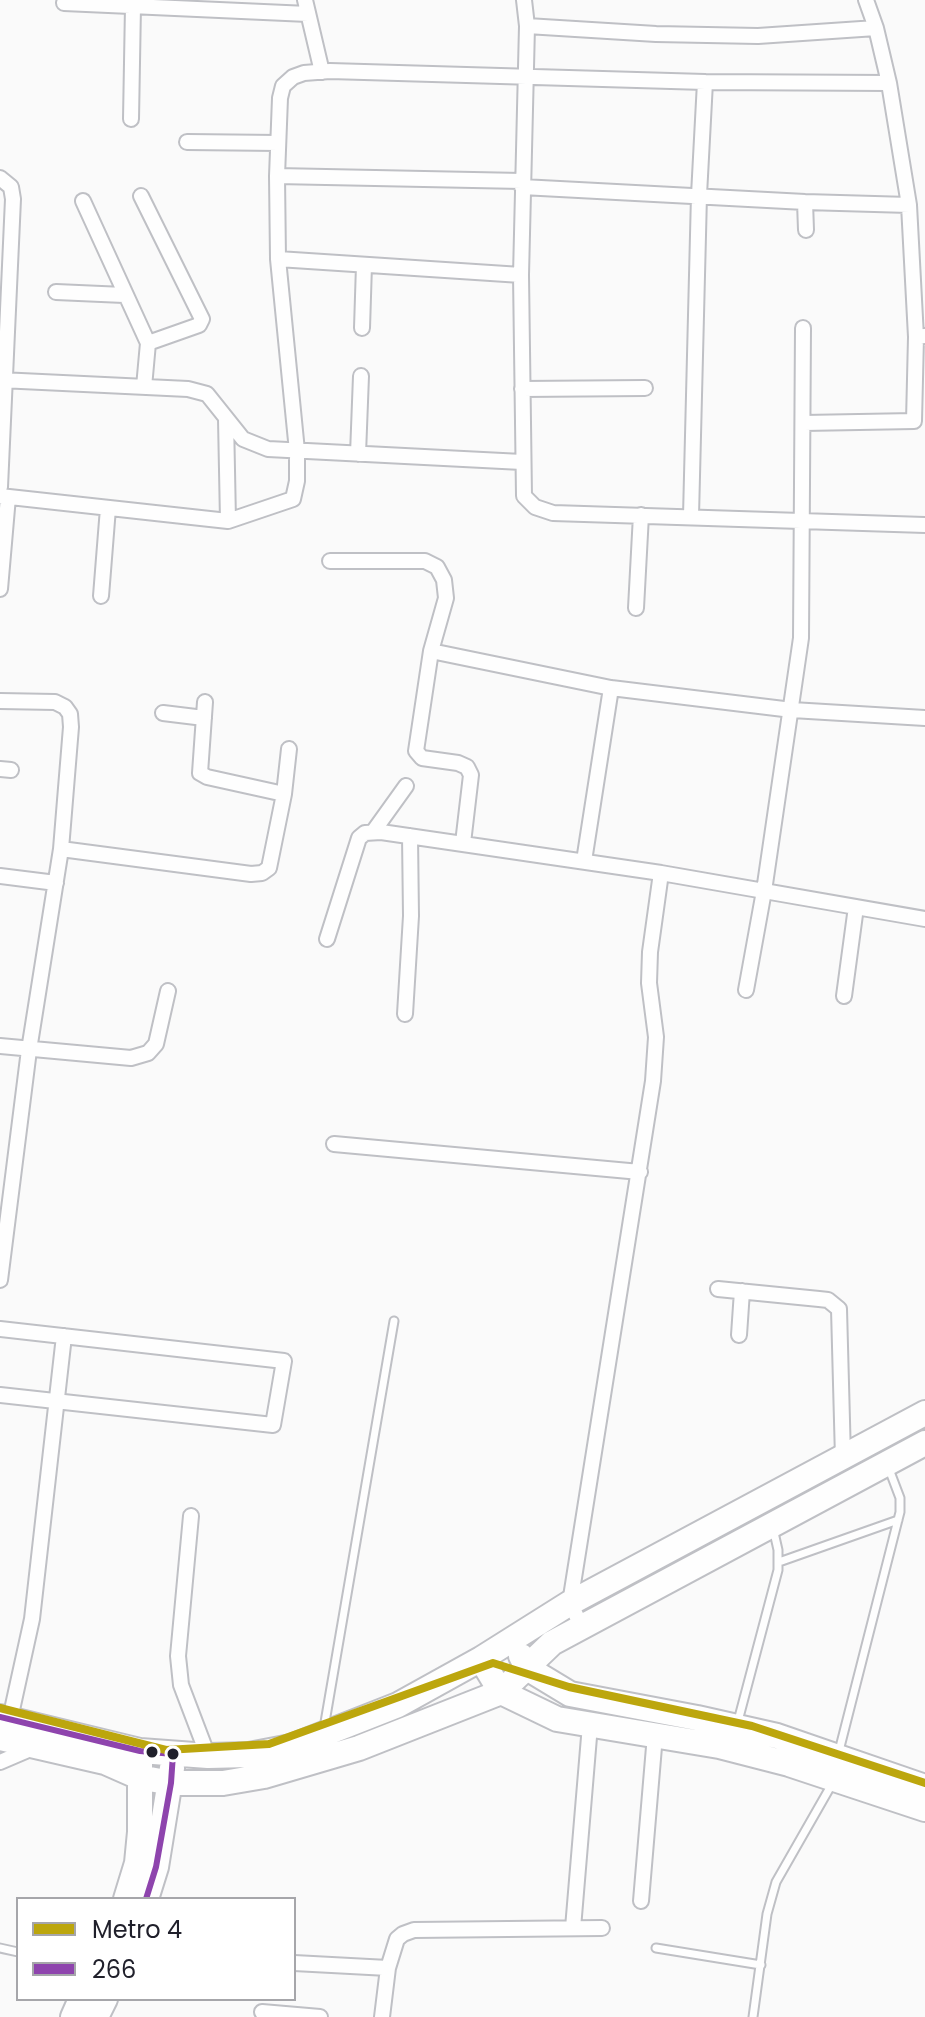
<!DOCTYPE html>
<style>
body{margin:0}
#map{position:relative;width:925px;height:2017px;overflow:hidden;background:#fafafa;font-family:Poppins,sans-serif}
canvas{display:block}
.legend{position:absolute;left:16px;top:1897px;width:280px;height:104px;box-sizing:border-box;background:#fff;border:2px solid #a6a6aa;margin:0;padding:10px 14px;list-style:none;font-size:24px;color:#20202b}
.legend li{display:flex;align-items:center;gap:16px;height:40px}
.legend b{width:40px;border:2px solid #a6a6aa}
</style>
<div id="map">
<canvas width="925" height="2017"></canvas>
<ul class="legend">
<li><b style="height:10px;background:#bca60d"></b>Metro 4</li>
<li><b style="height:10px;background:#8e44ad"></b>266</li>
</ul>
</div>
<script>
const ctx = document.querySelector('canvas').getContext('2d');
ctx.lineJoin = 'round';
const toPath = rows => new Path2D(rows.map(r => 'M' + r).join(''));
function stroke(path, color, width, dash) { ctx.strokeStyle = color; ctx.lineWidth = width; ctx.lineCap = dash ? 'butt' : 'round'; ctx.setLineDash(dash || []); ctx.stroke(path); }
const service = toPath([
 [779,1562,898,1520],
 [738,1721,778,1570,778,1550,773,1528],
 [324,1728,394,1321],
 [839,1751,900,1512,900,1498,889,1469],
 [0,1948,18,1952],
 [656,1948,761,1965],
 [753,2017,767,1914,776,1882,832,1784]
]);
const minor = toPath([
 [305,0,322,72],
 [524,0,527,26,521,275,524,496,535,507,553,513,925,525],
 [866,0,876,28,889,83,909,205,916,337,925,336],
 [64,3,308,14],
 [527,26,656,34,758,36,876,28],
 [131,119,133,6],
 [187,142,278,143],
 [277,176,522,181],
 [0,178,11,187,13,199,0,487],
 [522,187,805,202,909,205],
 [141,196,202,319,199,325,148,343],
 [83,201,148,343,144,387],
 [805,202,806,230],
 [278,259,521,275],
 [56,292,124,295],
 [362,328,364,265],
 [0,380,188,389,207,394,243,439,268,449,522,462],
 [522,389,645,388],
 [226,419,228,521],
 [804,423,914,421,916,337],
 [358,454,361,376],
 [0,496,228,521,293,499,297,481,297,451,278,259,277,176,280,98,283,86,293,77,304,73,330,71,705,82,889,83],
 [691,516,699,195,705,82],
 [330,561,425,561,437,567,444,580,446,598,431,651,416,751,422,758,458,763,467,767,471,775,463,843],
 [0,589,8,497],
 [101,596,108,508],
 [636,608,641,515],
 [431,651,611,688,792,710,925,718],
 [0,701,55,702,65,707,70,714,71,727,61,849,29,1050,0,1280],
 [205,702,200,773,207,777,284,794],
 [163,713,204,718],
 [0,769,11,770],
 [373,832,406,786],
 [61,849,251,874,262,873,269,868,284,794,289,749],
 [584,861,611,688],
 [0,876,56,883],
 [327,939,359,838,365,833,381,832,661,873,925,919],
 [746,990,764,891,801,638,803,328],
 [844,996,856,907],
 [405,1014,411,916,410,836],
 [0,1046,131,1058,148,1053,156,1044,168,991],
 [334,1144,640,1172],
 [718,1289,819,1299,828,1300,839,1309,843,1458],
 [0,1329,284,1361,273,1425,0,1395],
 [739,1335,742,1291],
 [191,1516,178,1656,181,1685,208,1756],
 [582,1627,570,1603,653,1081,656,1037,649,983,650,952,661,873],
 [10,1719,32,1619,64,1336],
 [0,1762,35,1747],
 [641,1901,655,1735],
 [573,1928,590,1725],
 [294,1963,388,1968],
 [262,2012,320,2017],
 [382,2017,388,1968,397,1939,403,1934,414,1930,602,1928]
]);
const primary = toPath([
 [521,1656,527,1668,570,1694,697,1718,777,1736,925,1787],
 [481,1659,501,1692,557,1719,719,1746,789,1764,925,1809],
 [0,1717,140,1751,208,1756,249,1755,291,1747,398,1705,481,1659,570,1603,925,1413],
 [0,1738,105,1762,139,1777,171,1783,223,1783,264,1776,359,1748,501,1692,552,1643,925,1443],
 [126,1899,137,1863,140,1832,140,1763],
 [146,1899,156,1867,172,1768],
 [73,2017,81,1999],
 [96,2017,105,1999]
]);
const bus1 = toPath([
 [0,1717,140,1751,173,1754,171,1783,156,1867,146,1899]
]);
const metro1 = toPath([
 [0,1708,166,1750,269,1744,493,1663,569,1687,752,1726,925,1783]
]);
const markers = [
 [152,1752,7,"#20202b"],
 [173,1754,7,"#20202b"]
];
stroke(service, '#bfc0c5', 11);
stroke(minor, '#bfc0c5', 18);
stroke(primary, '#bfc0c5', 28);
stroke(service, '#fefefe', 7);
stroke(minor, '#fefefe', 14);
stroke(primary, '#fefefe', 24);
stroke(bus1, '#8e44ad', 6);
stroke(metro1, '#bca60d', 8);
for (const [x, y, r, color] of markers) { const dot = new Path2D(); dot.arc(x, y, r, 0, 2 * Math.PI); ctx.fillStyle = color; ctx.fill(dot); stroke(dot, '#fff', 3); }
</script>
